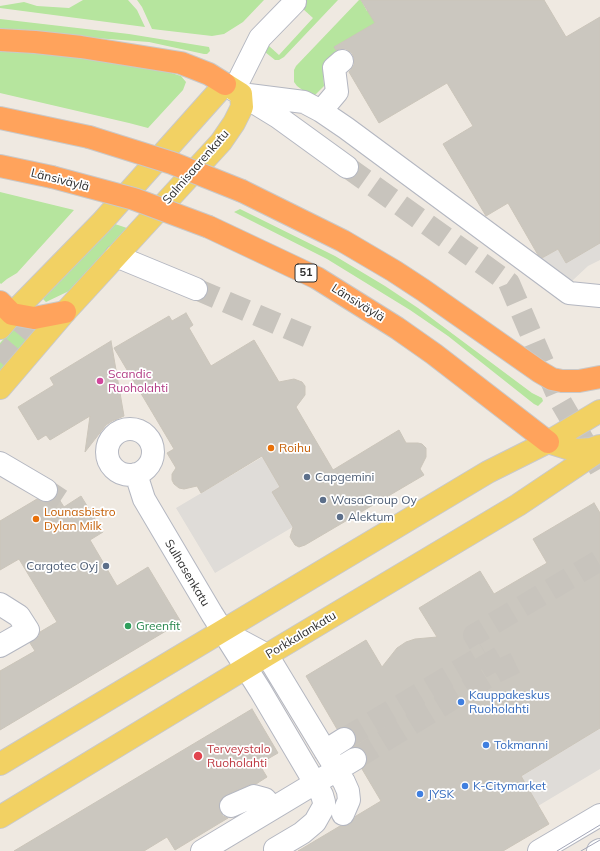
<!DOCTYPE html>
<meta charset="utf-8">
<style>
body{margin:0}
canvas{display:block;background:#efe9e1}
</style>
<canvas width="600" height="851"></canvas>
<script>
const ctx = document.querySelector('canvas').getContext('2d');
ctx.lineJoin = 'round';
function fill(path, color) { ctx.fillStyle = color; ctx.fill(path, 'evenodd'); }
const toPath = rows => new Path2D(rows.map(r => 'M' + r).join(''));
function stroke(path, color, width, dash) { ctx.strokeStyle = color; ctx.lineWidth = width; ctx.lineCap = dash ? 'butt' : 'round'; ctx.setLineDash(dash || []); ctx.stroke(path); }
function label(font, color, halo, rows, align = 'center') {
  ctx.font = font + ' Mulish,sans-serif'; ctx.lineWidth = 3.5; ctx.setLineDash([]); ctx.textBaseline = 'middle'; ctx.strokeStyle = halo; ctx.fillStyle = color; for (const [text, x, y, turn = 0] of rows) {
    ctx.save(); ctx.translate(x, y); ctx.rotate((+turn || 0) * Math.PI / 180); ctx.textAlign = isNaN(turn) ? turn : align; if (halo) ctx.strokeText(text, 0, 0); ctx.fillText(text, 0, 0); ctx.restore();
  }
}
const green = toPath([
 [83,0,128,0,137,10,145,27,0,8,0,6,24,2,37,6,69,8],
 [137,0,264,0,243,22,224,34,212,36,152,29,142,7],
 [293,0,338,0,284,57,279,60,275,60,265,52,269,46,279,55,313,18],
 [359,0,361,0,367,11,378,4,386,17,335,47,339,55,325,67,323,73,324,86,315,95,312,97,297,86,294,82,294,70,296,66],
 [0,19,129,34,209,47,210,51,207,54,204,54,149,42,0,31],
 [0,51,52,54,95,59,165,71,181,76,186,82,183,90,148,128,129,123,0,93],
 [0,192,74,210,17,273,7,279,1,284,0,283],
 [240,209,335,256,385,286,418,308,532,393,542,398,543,401,538,406,534,404,448,336,410,310,327,259,234,212],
 [109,222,127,228,69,291,46,302,41,297],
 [21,322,33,334,3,372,0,370,0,343,18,323]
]);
const plaza = toPath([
 [600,243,600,260,588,266,572,281,564,282,541,259,558,249,566,263],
 [264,456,303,521,215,573,176,508],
 [600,728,600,769,538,806,516,779]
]);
const building = toPath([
 [361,0,544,0,566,37,600,17,600,243,566,263,558,249,542,258,538,255,508,203,486,216,443,144,473,126,447,83,379,123,349,72,354,65,354,58,352,53,346,49,340,49,336,50,334,47,375,23,361,0],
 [186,313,193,325,189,328,211,366,254,340,279,382,294,379,302,382,305,386,305,395,296,407,333,470,399,430,406,443,418,443,422,444,426,448,426,457,420,469,424,475,305,545,299,547,295,545,290,537,293,527,272,492,280,487,262,456,201,493,197,486,184,489,179,488,174,484,172,480,172,474,176,468,167,453,174,449,114,348,169,316,172,321,186,313],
 [111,341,124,416,112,421,106,425,85,452,90,416,50,440,46,435,38,440,18,407,54,385,50,378,111,341],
 [57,496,64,507,81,496,103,532,90,540,117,586,148,567,181,622,0,730,0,671,35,651,30,643,39,636,40,632,57,622,19,559,0,570,0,521,37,499,46,502,52,501,57,496],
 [594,503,600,513,600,728,521,776,549,824,503,851,298,851,340,826,345,826,350,824,356,816,381,801,362,769,366,765,367,759,366,753,361,748,353,747,356,739,355,733,349,728,343,727,337,729,306,676,366,640,382,667,397,648,406,642,415,639,437,637,419,608,480,571,494,594,547,563,533,539,594,503],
 [252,709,278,753,259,764,267,777,256,784,249,785,226,795,221,799,219,805,220,811,223,816,228,818,175,850,167,837,144,851,14,851,252,709]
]);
const minorTunnel = toPath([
 [347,167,509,283,558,397,600,469],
 [196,289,315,340],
 [0,362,30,326],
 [46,490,61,500],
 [496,672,474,635,600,560],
 [344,739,486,654],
 [355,759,496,672,517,662]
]);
const minor = toPath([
 [234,90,260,38,295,2],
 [241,94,304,102,321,111,346,128,569,293,600,296],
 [247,98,278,117,347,167],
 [321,111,337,92,334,68,342,61],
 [116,256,196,289],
 '107 452a23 23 0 1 1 46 0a23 23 0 1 1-46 0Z',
 [0,463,46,490],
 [136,474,144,499,157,521,212,614,260,690,322,795,324,802,324,806,315,822,302,833,275,849],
 [0,604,19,616,28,630,0,646],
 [224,632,267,655,344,782,348,791,349,800,343,814],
 [325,751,344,739],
 [231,806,254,796,265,799,273,808],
 [202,851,355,759],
 [539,851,600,815],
 [598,851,600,850]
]);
const major = toPath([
 [0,328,12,314,101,223,225,84,241,94,242,107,234,123,221,142,65,312,0,388],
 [548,442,567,448,578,450,591,449,600,446],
 [0,764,488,472,548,442,600,411],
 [0,817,267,655,518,505,600,450]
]);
const highway = toPath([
 [0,40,35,42,81,47,181,63,209,74,225,84],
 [0,118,89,137],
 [0,166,52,177],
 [242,191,343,241,394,271,423,290,540,372,552,379,562,381,579,381,600,377],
 [209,227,317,278,397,328,434,354,548,442],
 [0,302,12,314,34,318,65,312]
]);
const tram = toPath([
 [557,851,600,825],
 [581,851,600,840]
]);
const highwayBridge = toPath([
 [89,137,172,163,242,191],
 [52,177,134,199,209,227]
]);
const markers = [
 [100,381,4,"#d1479c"],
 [271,448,4,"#e8710a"],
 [307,477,4,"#5c6f8a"],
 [323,500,4,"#5c6f8a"],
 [340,517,4,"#5c6f8a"],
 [36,519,4,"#e8710a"],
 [106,566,4,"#5c6f8a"],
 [128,626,4,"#2e9e5b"],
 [461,702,4,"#3f7fe0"],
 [486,745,4,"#3f7fe0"],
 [198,756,5,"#e0444e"],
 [465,786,4,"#3f7fe0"],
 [420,794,4,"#3f7fe0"]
];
const shields = [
 [306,273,22]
];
const shieldNames = [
 ["51",306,273]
];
const streetNames = [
 ["Salmisaarenkatu",196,167,-49],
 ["Länsiväylä",60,180,14],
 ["Länsiväylä",358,303,32],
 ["Sulhasenkatu",187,573,59],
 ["Porkkalankatu",301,635,-31]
];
const hotelNames = [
 ["Scandic",108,374],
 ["Ruoholahti",108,388]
];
const foodNames = [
 ["Roihu",279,448],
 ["Lounasbistro",44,512],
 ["Dylan Milk",44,526]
];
const serviceNames = [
 ["Capgemini",315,477],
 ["WasaGroup Oy",331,500],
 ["Alektum",348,517],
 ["Cargotec Oyj",98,566,"right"]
];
const leisureNames = [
 ["Greenfit",136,626]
];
const shopNames = [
 ["Kauppakeskus",469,695],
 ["Ruoholahti",469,709],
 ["Tokmanni",494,745],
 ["K-Citymarket",473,786],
 ["JYSK",428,794]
];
const healthNames = [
 ["Terveystalo",207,749],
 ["Ruoholahti",207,763]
];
fill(green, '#b6e59e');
fill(plaza, '#dfdcd8');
fill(building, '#cbc7bf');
stroke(building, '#cbc5ba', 1);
stroke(minorTunnel, '#c8c4bd', 22, [22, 11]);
stroke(minor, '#b4b7c1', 24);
stroke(major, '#c9c9c9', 24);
stroke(highway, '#c9c9c9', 24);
stroke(minor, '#fff', 22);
stroke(major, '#f2d163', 22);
stroke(highway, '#ffa35c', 22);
stroke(tram, '#a3a6b8', 1);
stroke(highwayBridge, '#c9c9c9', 24, []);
stroke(highwayBridge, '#ffa35c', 22);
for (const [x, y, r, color] of markers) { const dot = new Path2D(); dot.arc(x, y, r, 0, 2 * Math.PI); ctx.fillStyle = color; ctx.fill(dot); stroke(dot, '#fff', 1.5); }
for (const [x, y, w] of shields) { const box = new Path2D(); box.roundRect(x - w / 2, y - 9, w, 18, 3); ctx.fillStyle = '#fff'; ctx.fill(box); stroke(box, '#2e2e2e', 1); }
label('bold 11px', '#2e2e2e', null, shieldNames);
label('12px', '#2e2e2e', '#fff', streetNames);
label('12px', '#b23c85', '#fff', hotelNames, 'left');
label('12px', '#c56008', '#fff', foodNames, 'left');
label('12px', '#4e5e75', '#fff', serviceNames, 'left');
label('12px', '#27864d', '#fff', leisureNames, 'left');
label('12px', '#366cbe', '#fff', shopNames, 'left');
label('12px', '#be3a42', '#fff', healthNames, 'left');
</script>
